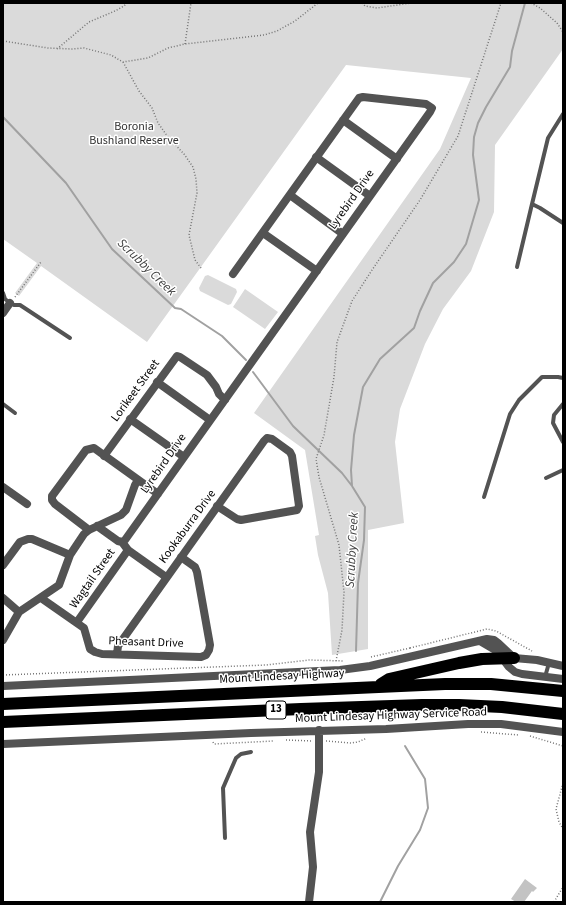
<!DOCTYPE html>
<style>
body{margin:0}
#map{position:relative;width:566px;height:905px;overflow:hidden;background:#fff;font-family:"Source Sans 3",sans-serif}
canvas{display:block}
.frame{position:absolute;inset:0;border:4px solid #000;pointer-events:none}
</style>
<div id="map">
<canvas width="566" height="905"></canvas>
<div class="frame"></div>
</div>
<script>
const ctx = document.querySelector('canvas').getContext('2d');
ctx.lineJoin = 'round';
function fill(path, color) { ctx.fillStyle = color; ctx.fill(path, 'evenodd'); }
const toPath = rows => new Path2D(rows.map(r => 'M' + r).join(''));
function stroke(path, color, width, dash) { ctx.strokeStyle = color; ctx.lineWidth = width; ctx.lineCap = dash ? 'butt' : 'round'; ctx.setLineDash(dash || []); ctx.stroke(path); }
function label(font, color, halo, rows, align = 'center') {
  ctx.font = font + ' "Source Sans 3",sans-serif'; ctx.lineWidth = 3; ctx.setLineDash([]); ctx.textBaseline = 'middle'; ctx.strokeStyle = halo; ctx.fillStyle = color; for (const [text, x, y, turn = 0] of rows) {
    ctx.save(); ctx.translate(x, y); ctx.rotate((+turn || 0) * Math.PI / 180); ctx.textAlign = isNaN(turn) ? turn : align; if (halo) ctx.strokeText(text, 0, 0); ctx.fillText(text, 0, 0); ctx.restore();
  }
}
const green = toPath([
 [3,3,563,3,563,49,495,145,494,212,471,271,443,309,425,344,400,409,395,442,404,523,368,530,368,649,332,655,328,593,318,555,315,536,319,535,305,450,254,413,440,149,471,78,346,65,147,342,41,266,19,296,15,293,37,263,3,239],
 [208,275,236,289,237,292,231,304,228,305,200,291,199,288,205,276],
 [245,289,278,312,265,329,233,307]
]);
const stream = toPath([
 [3,117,66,183,112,249,175,308,181,309,222,336,246,360],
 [253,372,293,426,342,473,352,486,365,507,364,540,358,583,356,651],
 [352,486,351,470,354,435,363,387,380,359,414,328,420,311,433,283,454,262,466,244,479,200,473,155,474,137,478,123,486,107,510,67,512,51,525,3],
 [380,902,398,866,420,830,428,808,425,779,405,746]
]);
const building = toPath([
 [525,879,537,888,533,892,532,891,524,902,516,902,511,899]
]);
const path = toPath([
 [362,3,365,6,377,8,411,3],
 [531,3,540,8,557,23,563,32],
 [3,41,48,48,72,49,84,48,111,55,123,62,148,58,168,48,185,44,264,35,277,31,295,21,318,3],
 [185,44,191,3],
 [57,49,89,22,115,11,124,6,127,3],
 [123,62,139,91,152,108,158,123,168,137,184,154,193,167,196,179,197,193,189,235,195,260,201,268],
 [15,297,41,262],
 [410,648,487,629,496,631,532,651],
 [371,657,410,648],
 [336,661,342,630,344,592,339,545,319,477,316,459,324,435,334,377,337,342,352,301,372,270,420,200,458,136,501,3],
 [3,675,266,665,309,660,344,661],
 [481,732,519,735],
 [530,736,563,746],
 [286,740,312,741],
 [326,741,351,743,358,742,367,738],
 [213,742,214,744,274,741],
 [563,783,556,809,559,822,563,829],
 [554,902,563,887]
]);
const lane = toPath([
 [532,204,548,138,563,114],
 [517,267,532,204,540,208,563,223],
 [3,293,5,299,10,303,14,305,20,305,70,338],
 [3,404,15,413],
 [563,404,554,415,553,423,563,442],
 [546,478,563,470],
 [484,497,510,414,519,400,542,377,558,377,563,378],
 [545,677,549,663],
 [225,838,223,788,236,758,241,754,251,752]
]);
const street = toPath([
 [343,120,397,159],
 [316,157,370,196],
 [290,195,343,234],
 [263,233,317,271],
 [3,313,10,303],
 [157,382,210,420],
 [130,419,184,457],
 [104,456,177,356,180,357,207,375,216,387,219,394,225,400],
 [3,487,27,504],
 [97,526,118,541,122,542,128,550,166,577],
 [89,530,55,504,52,500,52,496,86,450,94,448,158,494],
 [122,542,125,540,430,112,432,108,426,104,363,97,359,98,233,274],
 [3,565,20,542,28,539,32,539,70,555],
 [3,598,19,612],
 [41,598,84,628,90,649,95,652,102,654,201,657,206,655,209,650,210,645,197,572,195,567,181,557],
 [77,622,128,550],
 [3,640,19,612,59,585,70,555,84,534,89,530,121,515,126,510,135,485,138,480],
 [480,641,497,651,509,667,515,672,522,674,563,679],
 [117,654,118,646,264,441,267,438,272,439,290,452,292,456,299,506,297,510,241,520,237,519,217,506],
 [3,686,340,670,370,666,487,639,494,640,498,643,514,658,537,660,563,666],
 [3,744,251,733,386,729,468,724,501,724,563,732],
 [309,902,313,867,310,832,319,772,319,730]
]);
const highway = toPath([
 [381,684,389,679,459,663,482,659,514,658],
 [3,704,445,684,491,684,563,691],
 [3,722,301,709,422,705,459,705,502,707,563,714]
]);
const shields = [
 [276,710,20]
];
const shieldNames = [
 ["13",276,710]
];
const parkNames = [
 ["Boronia",134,127],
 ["Bushland Reserve",134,141]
];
const streetNames = [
 ["Lyrebird Drive",352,200,-55],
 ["Lorikeet Street",136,391,-54],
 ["Lyrebird Drive",164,464,-55],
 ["Kookaburra Drive",188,527,-54],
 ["Wagtail Street",93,579,-55],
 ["Pheasant Drive",146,643,2],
 ["Mount Lindesay Highway",282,677,-3],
 ["Mount Lindesay Highway Service Road",391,716,-2]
];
const waterNames = [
 ["Scrubby Creek",146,268,44],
 ["Scrubby Creek",353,550,-87]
];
fill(green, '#dadada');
stroke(stream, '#a1a1a1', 2);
fill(building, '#c3c3c3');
stroke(path, '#757575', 1.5, [1, 2]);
stroke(lane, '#535353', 4);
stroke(street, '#535353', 8);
stroke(highway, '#000', 12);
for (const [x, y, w] of shields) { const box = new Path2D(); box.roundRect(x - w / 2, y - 9, w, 18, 3); ctx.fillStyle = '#fff'; ctx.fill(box); stroke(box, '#000', 1); }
label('bold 11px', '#000', null, shieldNames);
label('12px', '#313131', '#fff', parkNames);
label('12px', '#000', '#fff', streetNames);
label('italic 13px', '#424242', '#fff', waterNames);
</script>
